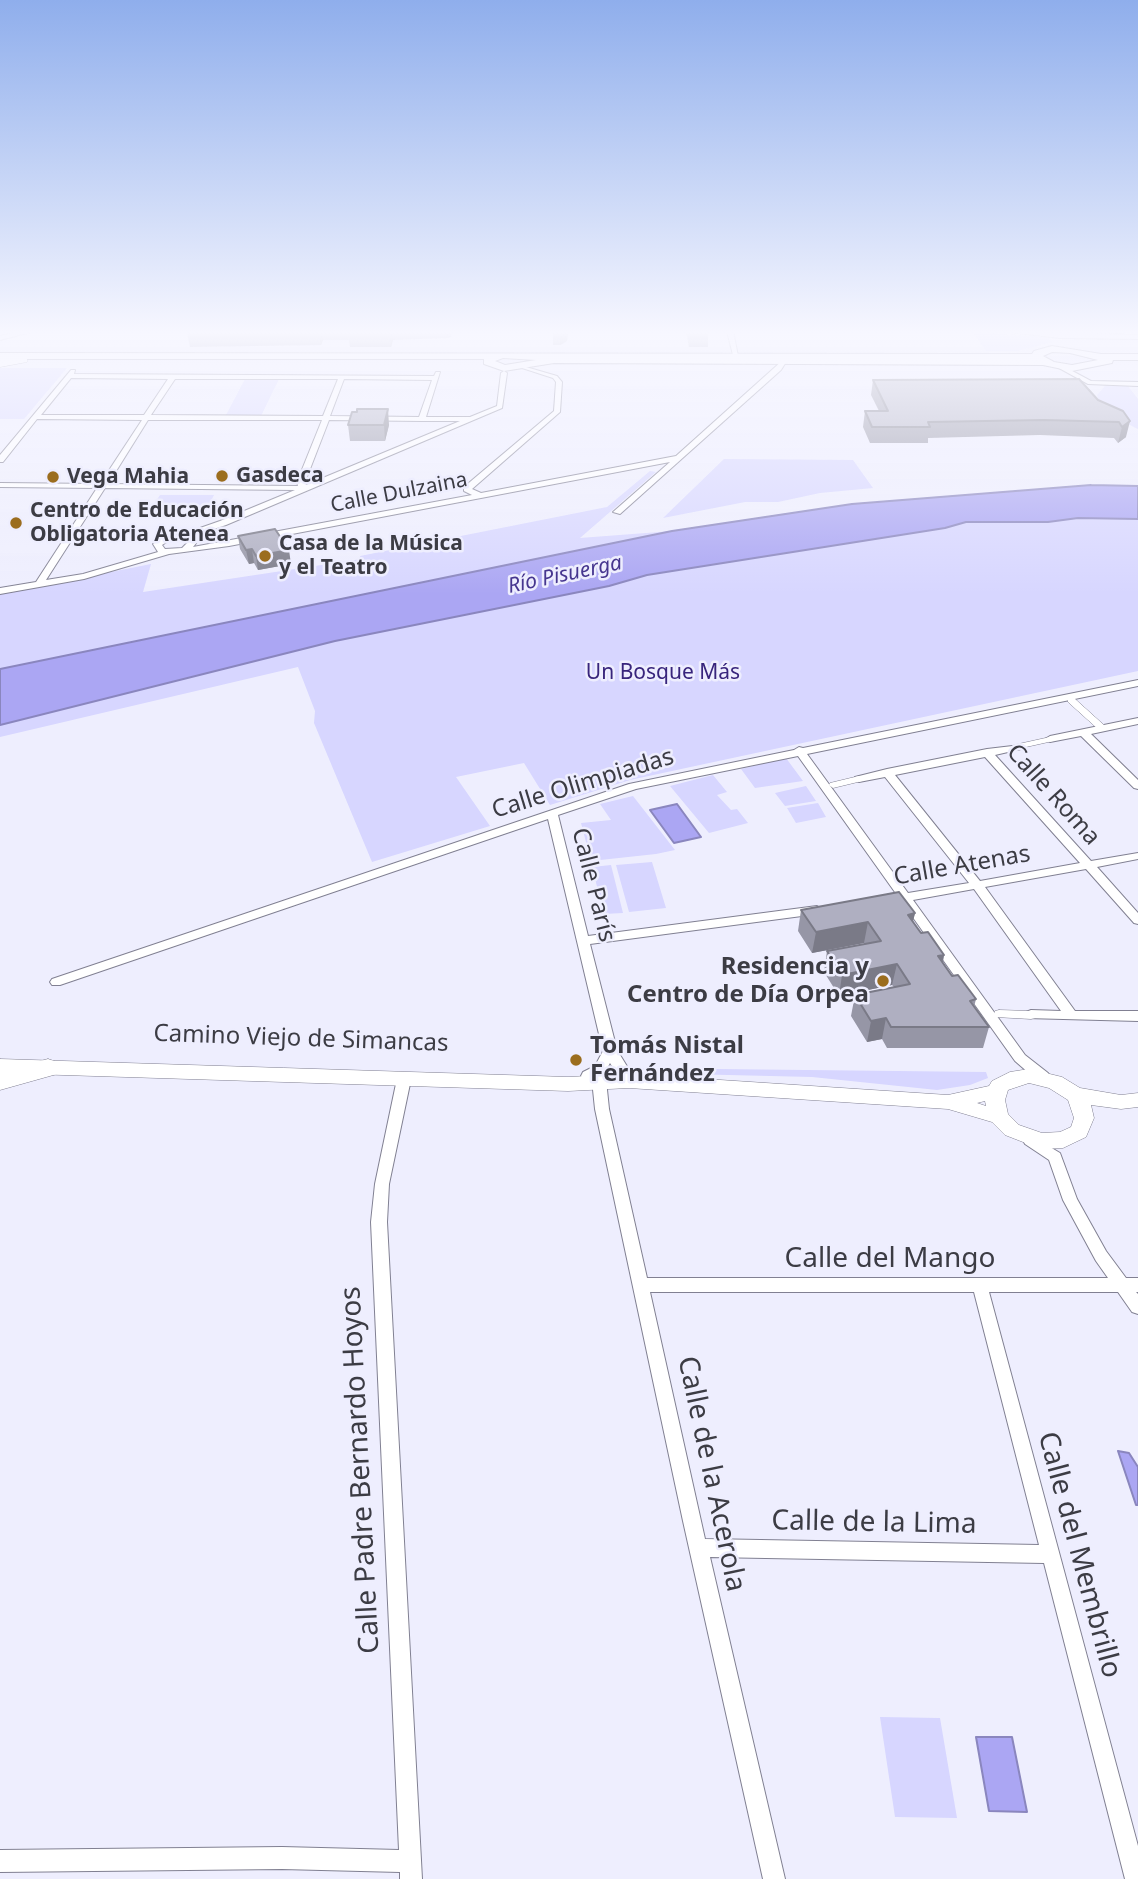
<!DOCTYPE html>
<meta charset="utf-8">
<style>
body{margin:0}
canvas{display:block;background:#eeeefe}
</style>
<canvas width="1138" height="1879"></canvas>
<script>
const ctx = document.querySelector('canvas').getContext('2d');
ctx.lineJoin = 'round';
function fill(path, color) { ctx.fillStyle = color; ctx.fill(path, 'evenodd'); }
const toPath = rows => new Path2D(rows.map(r => 'M' + r).join(''));
function stroke(path, color, width, dash) { ctx.strokeStyle = color; ctx.lineWidth = width; ctx.lineCap = dash ? 'butt' : 'round'; ctx.setLineDash(dash || []); ctx.stroke(path); }
function label(font, color, halo, rows, align = 'center') {
  ctx.font = font + ' "Noto Sans",sans-serif'; ctx.lineWidth = 5; ctx.setLineDash([]); ctx.textBaseline = 'middle'; ctx.strokeStyle = halo; ctx.fillStyle = color; for (const [text, x, y, turn = 0] of rows) {
    ctx.save(); ctx.translate(x, y); ctx.rotate((+turn || 0) * Math.PI / 180); ctx.textAlign = isNaN(turn) ? turn : align; if (halo) ctx.strokeText(text, 0, 0); ctx.fillText(text, 0, 0); ctx.restore();
  }
}
const green = toPath([
 [973,332,1048,337,1052,342,1018,351,986,351],
 [0,368,67,368,24,419,0,419],
 [245,379,279,379,261,416,226,415],
 [1105,386,1128,386,1138,399,1138,429,1114,417,1098,400,1097,395],
 [724,459,853,460,873,488,820,493,778,502,745,502,663,518],
 [650,471,656,472,580,538,672,531,0,669,0,594,151,564,143,592,361,559,360,556,607,507],
 [160,495,214,495,208,507,152,507],
 [1078,518,1138,519,1138,671,630,780,550,805,524,763,456,777,490,826,372,862,314,723,315,711,298,667,0,737,0,725,335,641,609,586,647,575,945,528,966,522,1048,522],
 [786,758,803,781,755,788,741,769],
 [713,775,727,792,717,795,731,810,737,809,748,823,709,833,670,786],
 [806,786,816,801,785,806,775,793],
 [633,796,675,850,656,854,591,861,581,823,611,820,600,804],
 [818,803,826,817,796,823,787,808],
 [652,862,666,908,629,912,616,865],
 [611,865,623,913,604,914,592,867],
 [627,1068,986,1072,988,1078,970,1085,937,1090,812,1077,644,1073],
 [880,1717,940,1718,957,1818,895,1817]
]);
const water = toPath([
 [1091,485,1138,486,1138,519,1078,518,1048,522,966,522,945,528,647,575,609,586,335,641,0,725,0,669,672,531,852,504,1091,485],
 [677,804,701,837,674,843,650,810,677,804],
 [1118,1451,1129,1453,1138,1467,1138,1505,1136,1505,1118,1451],
 [976,1737,1012,1737,1027,1812,989,1811,976,1737]
]);
const pedestrian = toPath([
 [1068,698,1074,698,1105,726,1105,730,1099,730,1068,702,1068,698],
 [1050,737,1054,739,1053,741,1017,749,1013,747,1014,745,1050,737],
 [859,776,863,779,862,781,833,788,829,785,830,783,859,776],
 [999,1010,1031,1011,1035,1012,1036,1015,1035,1018,1031,1019,995,1017,994,1014,995,1011,999,1010]
]);
const minor = toPath([
 [727,331,733,331,738,356,733,355,727,331],
 [1002,331,1138,335,1138,339,1060,338,1002,331],
 [783,360,786,362,781,370,620,514,613,512,670,462,229,546,169,554,84,579,0,594,0,588,36,582,97,488,0,487,0,483,100,484,142,420,37,419,3,462,0,462,0,455,71,370,75,370,74,374,434,376,436,372,440,372,426,417,470,417,497,406,501,373,504,371,507,373,502,408,226,525,190,537,197,542,193,547,472,495,464,491,464,487,554,411,556,382,553,378,519,367,519,365,557,376,562,382,560,412,472,489,481,493,676,456,783,360],
 [71,378,168,379,144,415,41,415,71,378],
 [175,379,338,379,323,416,151,415,175,379],
 [344,379,432,380,419,417,330,416,344,379],
 [148,420,322,420,297,482,298,486,108,484,148,420],
 [329,420,422,421,460,421,306,485,305,482,329,420],
 [105,488,295,490,220,521,183,534,165,536,153,544,158,552,83,574,46,580,105,488],
 [182,539,188,542,182,548,165,549,162,545,170,540,182,539],
 [1061,365,1091,381,1138,382,1138,386,1088,384,1059,368,1059,366,1061,365],
 [1138,680,1138,686,807,754,908,893,969,883,885,777,859,782,854,779,855,777,887,769,987,749,1021,745,1021,749,995,755,1091,861,1138,853,1138,859,1097,867,1138,913,1138,924,1134,923,1086,869,985,887,1075,1011,1138,1011,1138,1021,1026,1018,1024,1015,1026,1012,1031,1010,1061,1011,974,889,913,900,1025,1055,1048,1073,1050,1077,1048,1081,1043,1082,1038,1081,1015,1061,902,902,883,904,881,901,883,898,897,895,798,756,636,789,558,815,588,936,817,906,823,910,817,914,590,944,617,1050,636,1081,634,1085,629,1086,624,1085,610,1063,605,1072,600,1075,606,1080,609,1109,647,1278,1108,1278,1096,1261,1063,1200,1049,1160,1025,1144,1023,1140,1025,1136,1030,1135,1060,1153,1077,1199,1106,1251,1126,1278,1138,1278,1138,1292,1136,1292,1138,1294,1138,1314,1132,1312,1118,1292,989,1292,1138,1846,1138,1879,1125,1879,1044,1563,710,1557,785,1879,763,1879,683,1521,595,1109,592,1080,583,1080,581,1076,583,1072,595,1066,603,1051,548,819,60,985,52,985,50,982,52,979,629,784,794,750,799,747,803,748,1138,680],
 [985,757,1080,863,980,881,895,775,985,757],
 [650,1292,974,1292,1039,1545,705,1539,650,1292],
 [1138,718,1138,724,1091,734,1138,780,1138,789,1134,788,1081,736,1050,742,1045,739,1050,736,1138,718],
 [404,1074,409,1075,411,1079,389,1184,387,1222,422,1879,400,1879,400,1872,282,1869,0,1872,0,1850,282,1847,399,1850,371,1222,375,1184,397,1079,399,1075,404,1074]
]);
const tertiary = toPath([
 [22,331,35,331,0,340,0,336,22,331]
]);
const secondary = toPath([
 [0,1059,568,1077,629,1074,948,1095,989,1086,992,1081,1010,1072,1029,1069,1062,1077,1080,1088,1121,1095,1138,1093,1138,1107,1121,1109,1091,1105,1094,1118,1086,1137,1063,1148,1041,1149,1005,1135,992,1122,948,1109,629,1088,568,1091,0,1073,0,1059],
 [1029,1083,1049,1088,1068,1100,1074,1118,1071,1127,1060,1132,1042,1133,1019,1125,1008,1114,1005,1100,1008,1090,1029,1083],
 [985,1101,986,1106,977,1103,985,1101]
]);
const trunk = toPath([
 [1052,346,1101,354,1138,354,1138,360,1113,360,1112,363,1072,371,1043,365,554,363,504,371,484,364,484,359,0,359,0,353,1032,354,1034,351,1052,346],
 [1052,352,1070,353,1098,360,1072,365,1054,362,1043,356,1052,352],
 [503,358,536,360,505,365,495,361,503,358]
]);
const motorway = toPath([
 [23,355,27,356,27,362,0,367,0,359,23,355],
 [48,1059,57,1062,61,1068,57,1074,0,1090,0,1072,48,1059]
]);
const wall = toPath([
 [188,331,452,331,451,337,447,338,393,340,391,347,350,347,349,340,323,340,321,345,190,347,187,332],
 [553,331,599,331,568,331,567,341,560,345,553,345],
 [686,331,708,331,708,347,689,347],
 [873,380,1098,400,1123,411,1126,437,1118,443,1114,438,1040,435,928,438,928,443,870,443,863,427,865,411,879,411,871,395],
 [348,425,389,425,385,441,350,441],
 [238,536,291,564,258,570,254,563,249,564,240,549],
 [801,910,915,913,913,921,921,933,944,955,943,963,952,976,976,999,974,1007,989,1027,983,1048,887,1048,882,1039,867,1042,851,1016,855,995,894,987,892,985,839,996,824,972,827,951,865,944,864,943,812,953,798,931]
]);
const shadedWall = toPath([
 [319,331,322,331,323,340,321,345],
 [390,331,392,331,393,340,391,347],
 [446,331,452,331,451,337,447,338],
 [560,331,568,331,567,341,560,345],
 [388,409,389,425,385,441,384,425],
 [1130,421,1126,437,1118,443,1122,427],
 [252,549,254,563,249,564,246,550],
 [289,550,291,564,258,570,256,556],
 [915,913,910,934,908,915],
 [868,922,864,943,812,953,816,932],
 [944,955,939,976,938,956],
 [897,964,892,985,839,996,842,975],
 [886,1018,882,1039,867,1042,871,1021]
]);
const building = toPath([
 [188,331,308,331,187,332,188,331],
 [349,331,390,331,389,332,349,332,349,331],
 [689,331,708,331,709,332,689,332,689,331],
 [1079,379,1098,400,1123,411,1130,421,1122,427,1119,422,1044,420,928,422,930,427,872,427,865,411,888,411,873,380,1079,379],
 [357,409,388,409,384,425,348,425,352,412,357,412,357,409],
 [275,529,289,550,256,556,252,549,246,550,238,536,275,529],
 [899,892,915,913,908,915,921,933,928,932,944,955,938,956,952,976,958,975,976,999,970,1001,989,1027,891,1027,886,1018,871,1021,855,995,910,984,897,964,842,975,827,951,881,941,868,922,816,932,801,910,899,892]
]);
const markers = [
 [222,476,7,"#9b6d1e"],
 [53,477,7,"#9b6d1e"],
 [16,523,7,"#9b6d1e"],
 [265,556,7,"#9b6d1e"],
 [883,981,7,"#9b6d1e"],
 [576,1060,7,"#9b6d1e"]
];
const farPoinames = [
 ["Gasdeca",236,476],
 ["Vega Mahia",67,477],
 ["Centro de Educación",30,511],
 ["Obligatoria Atenea",30,535],
 ["Casa de la Música",279,544],
 ["y el Teatro",279,568]
];
const farStreetnames = [
 ["Calle Dulzaina",399,493,-11]
];
const farWaternames = [
 ["Río Pisuerga",565,575,-12]
];
const farParknames = [
 ["Un Bosque Más",663,673]
];
const streetNames = [
 ["Calle Olimpiadas",583,784,-17],
 ["Calle Roma",1053,795,48],
 ["Calle Atenas",962,866,-10],
 ["Calle París",593,885,76],
 ["Camino Viejo de Simancas",301,1039,2]
];
const poiNames = [
 ["Residencia y",869,967],
 ["Centro de Día Orpea",869,995],
 ["Tomás Nistal",590,1046,"left"],
 ["Fernández",590,1074,"left"]
];
const nearStreetnames = [
 ["Calle del Mango",890,1259],
 ["Calle Padre Bernardo Hoyos",361,1470,-93],
 ["Calle de la Acerola",711,1474,78],
 ["Calle de la Lima",874,1523,1],
 ["Calle del Membrillo",1079,1555,75]
];
fill(green, '#d7d6ff');
fill(water, '#aba6f3');
stroke(water, '#8a86be', 2);
stroke(pedestrian, '#818092', 1);
stroke(minor, '#818092', 2);
stroke(tertiary, '#818092', 2);
stroke(secondary, '#818092', 1);
stroke(trunk, '#818092', 2);
stroke(motorway, '#818092', 1);
fill(pedestrian, '#fff');
fill(minor, '#fff');
fill(tertiary, '#fff');
fill(secondary, '#fff');
fill(trunk, '#fff');
fill(motorway, '#fff');
fill(wall, '#9696a6');
fill(shadedWall, '#7a7a87');
fill(building, '#afafc1');
stroke(building, '#7a7a87', 2);
const sky = ctx.createLinearGradient(0, 0, 0, 594);
sky.addColorStop(0, '#8faeec');
sky.addColorStop(0.56, '#f7f7ff');
sky.addColorStop(1, '#f7f7ff00');
ctx.fillStyle = sky;
ctx.fillRect(0, 0, 1138, 594);
for (const [x, y, r, color] of markers) { const dot = new Path2D(); dot.arc(x, y, r, 0, 2 * Math.PI); ctx.fillStyle = color; ctx.fill(dot); stroke(dot, '#eeeefe', 2.5); }
label('bold 21px', '#3c3c44', '#eeeefe', farPoinames, 'left');
label('21px', '#3c3c44', '#eeeefe', farStreetnames);
label('italic 21px', '#46368f', '#eeeefe', farWaternames);
label('21px', '#38257c', '#eeeefe', farParknames);
label('24px', '#3c3c44', '#eeeefe', streetNames);
label('bold 24px', '#3c3c44', '#eeeefe', poiNames, 'right');
label('28px', '#3c3c44', '#eeeefe', nearStreetnames);
</script>
